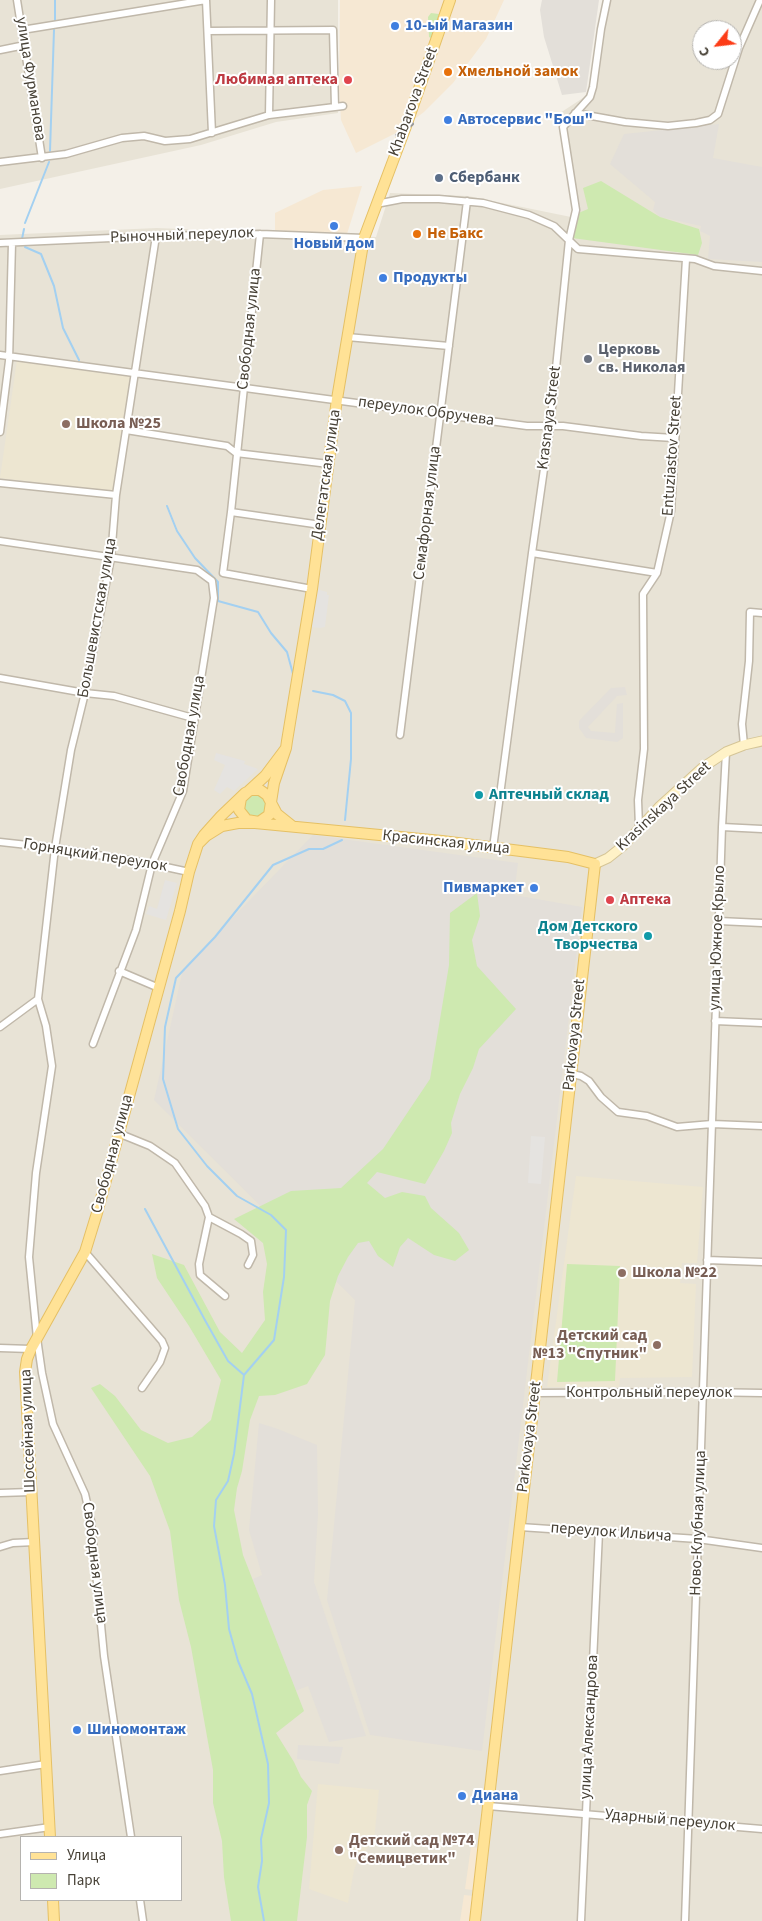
<!DOCTYPE html>
<meta charset="utf-8">
<style>
body{margin:0}
#map{position:relative;width:762px;height:1921px;overflow:hidden;background:#f4f0e8;font-family:"Source Sans 3",sans-serif}
canvas{display:block}
.legend{position:absolute;left:20px;top:1836px;width:162px;height:65px;box-sizing:border-box;background:#fff;border:1px solid #b5b3af;margin:0;padding:6px 9px;list-style:none;font-size:15px;color:#474136}
.legend li{display:flex;align-items:center;gap:10px;height:25px}
.legend b{width:25px;border:1px solid #b5b3af}
.north{position:absolute;left:692px;top:20px;width:50px;height:50px;box-sizing:border-box;background:#fff;border:1px solid #b5b3af;border-radius:50%;rotate:241deg;font-size:14px;font-weight:700;line-height:20px;text-align:center;color:#474136}
.north::after{content:'';display:block;margin:auto;width:18px;height:22px;background:#fc3c17;clip-path:polygon(50% 0,100% 100%,50% 72%,0 100%)}
</style>
<div id="map">
<canvas width="762" height="1921"></canvas>
<ul class="legend">
<li><b style="height:6px;background:#ffe296"></b>Улица</li>
<li><b style="height:14px;background:#cee9b0"></b>Парк</li>
</ul>
<div class="north">С</div>
</div>
<script>
const ctx = document.querySelector('canvas').getContext('2d');
ctx.lineJoin = 'round';
function fill(path, color) { ctx.fillStyle = color; ctx.fill(path, 'evenodd'); }
const toPath = rows => new Path2D(rows.map(r => 'M' + r).join(''));
function stroke(path, color, width, dash) { ctx.strokeStyle = color; ctx.lineWidth = width; ctx.lineCap = dash ? 'butt' : 'round'; ctx.setLineDash(dash || []); ctx.stroke(path); }
function label(font, color, halo, rows, align = 'center') {
  ctx.font = font + ' "Source Sans 3",sans-serif'; ctx.lineWidth = 4; ctx.setLineDash([]); ctx.textBaseline = 'middle'; ctx.strokeStyle = halo; ctx.fillStyle = color; for (const [text, x, y, turn = 0] of rows) {
    ctx.save(); ctx.translate(x, y); ctx.rotate((+turn || 0) * Math.PI / 180); ctx.textAlign = isNaN(turn) ? turn : align; if (halo) ctx.strokeText(text, 0, 0); ctx.fillText(text, 0, 0); ctx.restore();
  }
}
const residential = toPath([
 [0,0,338,0,338,113,276,122,201,145,0,189],
 [606,0,762,0,762,1921,0,1921,0,235,157,228,376,237,390,193,468,196,571,217,574,209,560,113,589,94],
 [702,30,732,30,732,60,702,60],
 [21,1837,181,1837,181,1900,21,1900]
]);
const commercial = toPath([
 [340,0,504,0,486,39,453,83,424,112,396,133,356,153,341,120,339,89],
 [362,186,347,234,275,231,275,213,323,190],
 [471,1847,480,1848,475,1889,472,1890,465,1889],
 [464,1895,474,1896,471,1921,460,1921]
]);
const industrial = toPath([
 [542,0,599,0,586,92,562,95,544,37,540,10],
 [719,124,713,158,762,167,762,262,708,259,710,236,700,231,701,226,660,217,653,210,655,202,610,164,624,134],
 [625,687,627,695,617,696,588,727,591,731,615,733,617,704,623,703,623,738,617,742,586,738,579,728,579,721,611,688],
 [313,835,518,863,514,895,582,907,482,1751,370,1735,327,1600,355,1300,154,1100,183,969],
 [259,1423,278,1429,317,1445,318,1514,314,1582,366,1736,329,1742,308,1686,295,1691,270,1632,253,1579,262,1575,249,1530],
 [298,1745,343,1747,339,1764,297,1759]
]);
const education = toPath([
 [17,360,131,375,113,492,0,478],
 [576,1176,703,1187,697,1263,682,1263,680,1283,696,1284,692,1377,620,1378,619,1387,547,1387],
 [318,1784,379,1790,374,1840,358,1860,354,1870,348,1903,309,1889]
]);
const green = toPath([
 [431,13,439,14,431,38,429,37,428,17],
 [601,181,660,217,699,229,702,243,698,255,572,238,576,214,588,209,583,188],
 '244 806a11 11 0 1 1 22 0a11 11 0 1 1-22 0Z',
 [477,893,480,916,472,940,477,966,516,1009,479,1049,473,1068,460,1094,451,1123,452,1133,444,1151,425,1184,377,1172,367,1183,385,1198,402,1192,425,1196,431,1208,459,1233,469,1250,455,1261,434,1255,408,1238,400,1247,393,1267,378,1256,369,1241,358,1243,348,1257,338,1276,330,1301,325,1355,307,1384,275,1395,259,1396,250,1420,242,1471,237,1488,234,1510,243,1555,304,1711,276,1733,294,1762,301,1777,312,1791,307,1805,307,1837,297,1921,231,1921,224,1877,222,1841,213,1803,213,1770,191,1647,179,1600,170,1531,150,1476,91,1388,100,1384,115,1396,141,1430,168,1443,192,1437,211,1420,221,1380,189,1326,157,1278,152,1254,184,1265,220,1332,242,1353,265,1320,263,1292,267,1264,263,1243,234,1219,291,1191,341,1188,383,1149,430,1079,449,965,450,913],
 [567,1264,620,1266,615,1381,557,1382]
]);
const parking = toPath([
 [316,589,327,592,327,595,329,595,325,627,320,628,311,627],
 [216,753,245,761,244,764,258,769,234,791,227,787,220,794,214,790,225,765,214,760],
 [165,880,177,883,166,920,146,914,149,906,157,909],
 [531,1136,545,1137,541,1184,528,1183]
]);
const stream = toPath([
 [55,21,55,0],
 [50,151,54,30],
 [25,223,49,162],
 [22,239,24,229],
 [25,247,41,254,54,286,63,328,79,360],
 [167,506,177,531,195,558,218,582,218,601,258,612,271,633,287,652,293,674],
 [313,691,333,695,345,701,351,713,351,759,345,820],
 [145,1209,206,1322,228,1361,244,1375,234,1454,228,1481,216,1500,214,1526,225,1585,229,1629,238,1661,252,1694,268,1764,269,1803,261,1839,262,1861,258,1887,264,1921],
 [244,1375,274,1340,284,1277,286,1230,271,1215,237,1196,207,1166,178,1129,163,1079,165,1027,176,978,215,937,273,865,309,849,323,849,342,840]
]);
const minor = toPath([
 [17,0,42,158],
 [206,0,212,133],
 [22,30,206,0],
 [208,31,333,30,335,107],
 [0,50,25,45],
 [575,113,625,122,668,126,696,123,710,120,718,114,739,48,760,0],
 [269,115,271,0],
 [0,162,66,154,122,138,144,136,165,141,190,139,269,115,343,106],
 [376,204,402,199,439,199,483,203,529,215,554,226,578,249,695,259,714,266,762,271],
 [260,234,231,512,223,573,312,589],
 [0,243,156,236,260,234,364,238],
 [347,337,449,346],
 [0,355,527,426,563,426,641,436,674,438],
 [126,430,227,446,236,453,329,464],
 [0,432,9,361,12,243],
 [0,483,116,495],
 [231,512,321,525],
 [0,541,197,570,212,581,214,598,183,791,152,864,136,930,93,1044],
 [532,553,657,573],
 [0,678,85,693,114,696,193,718],
 [400,735,467,201],
 [744,745,742,724,749,661,750,612,762,613],
 [639,827,638,800,644,749,643,594,657,573,671,511,686,259],
 [722,827,762,829],
 [0,842,55,848,152,864,189,872],
 [493,848,532,553,550,427,569,240,576,210,563,127,590,97,593,87,601,29,607,0],
 [719,921,762,923],
 [119,971,159,988],
 [715,1021,762,1023],
 [0,1027,38,999],
 [572,1074,581,1076,589,1081,601,1097,618,1112,647,1116,677,1127,712,1124,762,1126],
 [118,1133,150,1146,175,1163,205,1206,209,1217,199,1264,200,1275,225,1296],
 [209,1217,241,1234,251,1241,253,1255,248,1265],
 [85,1252,162,1341,165,1348,160,1362,142,1388],
 [707,1260,762,1262],
 [0,1348,31,1349],
 [536,1393,703,1392,762,1393],
 [0,1493,31,1492],
 [520,1527,698,1539,762,1548],
 [0,1547,13,1543,35,1542],
 [0,1771,46,1764],
 [488,1806,762,1829],
 [0,1834,50,1827],
 [131,1837,104,1656,91,1521,85,1494,53,1424,42,1373,37,1338,29,1257,36,1173,52,1066,46,1026,38,999,55,848,71,750,85,693,111,558,116,495,156,236],
 [140,1900,143,1921],
 [581,1921,599,1532],
 [685,1921,722,827,726,752]
]);
const secondary = toPath([
 [595,864,608,858,623,846,660,806,702,768,726,752,744,745,762,741]
]);
const primary = toPath([
 [286,748,265,776,241,798,239,810,247,820,259,822,269,815,274,783,286,748,287,741,312,589,337,399,364,238,405,129,450,0],
 [198,844,206,836,222,826,238,823,255,823,442,841,568,857,595,864,475,1921],
 [50,1837,25,1372,27,1359,31,1349,85,1252,97,1213,180,911,189,872,198,844,204,835,221,816,245,793,251,790,260,790,267,795,277,814,292,826],
 [53,1900,54,1921]
]);
const rail = toPath([
 [397,135,412,124]
]);
const markers = [
 [395,26,5,"#3f7fe0"],
 [448,72,5,"#e8710a"],
 [348,80,5,"#e0444e"],
 [448,120,5,"#3f7fe0"],
 [439,178,5,"#5c6f8a"],
 [334,226,5,"#3f7fe0"],
 [417,234,5,"#e8710a"],
 [383,278,5,"#3f7fe0"],
 [588,359,5,"#6b7280"],
 [66,424,5,"#8d6e63"],
 [479,795,5,"#0f9aa8"],
 [534,888,5,"#3f7fe0"],
 [610,900,5,"#e0444e"],
 [648,936,5,"#0f9aa8"],
 [622,1273,5,"#8d6e63"],
 [657,1345,5,"#8d6e63"],
 [77,1730,5,"#3f7fe0"],
 [462,1796,5,"#3f7fe0"],
 [339,1850,5,"#8d6e63"]
];
const shopNames = [
 ["10-ый Магазин",405,26],
 ["Автосервис \"Бош\"",458,120],
 ["Новый дом",334,244,"center"],
 ["Продукты",393,278],
 ["Пивмаркет",524,888,"right"],
 ["Шиномонтаж",87,1730],
 ["Диана",472,1796]
];
const foodNames = [
 ["Хмельной замок",458,72],
 ["Не Бакс",427,234]
];
const streetNames = [
 ["улица Фурманова",30,79,81],
 ["Khabarova Street",414,102,-70],
 ["Рыночный переулок",182,236,-2],
 ["Свободная улица",250,329,-84],
 ["переулок Обручева",426,412,8],
 ["Krasnaya Street",550,418,-83],
 ["Entuziastov Street",673,456,-86],
 ["Делегатская улица",327,475,-82],
 ["Семафорная улица",428,513,-83],
 ["Большевистская улица",98,618,-80],
 ["Свободная улица",190,736,-80],
 ["Krasinskaya Street",664,807,-43],
 ["Красинская улица",446,843,6],
 ["Горняцкий переулок",95,856,9],
 ["улица Южное Крыло",718,938,-88],
 ["Parkovaya Street",575,1035,-84],
 ["Свободная улица",113,1154,-75],
 ["Контрольный переулок",649,1393],
 ["Шоссейная улица",29,1431,-92],
 ["Parkovaya Street",530,1437,-83],
 ["Ново-Клубная улица",699,1523,-88],
 ["переулок Ильича",611,1533,4],
 ["Свободная улица",94,1563,83],
 ["улица Александрова",590,1727,-87],
 ["Ударный переулок",670,1821,5]
];
const healthNames = [
 ["Любимая аптека",338,80],
 ["Аптека",620,900,"left"]
];
const serviceNames = [
 ["Сбербанк",449,178]
];
const worshipNames = [
 ["Церковь",598,350],
 ["св. Николая",598,368]
];
const educationNames = [
 ["Школа №25",76,424],
 ["Школа №22",632,1273],
 ["Детский сад",647,1336,"right"],
 ["№13 \"Спутник\"",647,1354,"right"],
 ["Детский сад №74",349,1841],
 ["\"Семицветик\"",349,1859]
];
const cultureNames = [
 ["Аптечный склад",489,795],
 ["Дом Детского",638,927,"right"],
 ["Творчества",638,945,"right"]
];
fill(residential, '#e8e3d6');
fill(commercial, '#f6e8d3');
fill(industrial, '#e3dfd9');
fill(education, '#ede6d1');
fill(green, '#cee9b0');
fill(parking, '#e5e3e0');
stroke(stream, '#a3d0f1', 2);
stroke(minor, '#c0b8aa', 9);
stroke(secondary, '#d5c597', 11);
stroke(primary, '#e5c065', 12);
stroke(minor, '#fff', 6);
stroke(secondary, '#fff2c7', 9);
stroke(primary, '#ffe296', 10);
stroke(rail, '#979797', 4);
stroke(rail, '#fff', 2, [5.5]);
for (const [x, y, r, color] of markers) { const dot = new Path2D(); dot.arc(x, y, r, 0, 2 * Math.PI); ctx.fillStyle = color; ctx.fill(dot); stroke(dot, '#fff', 2); }
label('bold 16px', '#366cbe', '#fff', shopNames, 'left');
label('bold 16px', '#c56008', '#fff', foodNames, 'left');
label('16px', '#474136', '#fff', streetNames);
label('bold 16px', '#be3a42', '#fff', healthNames, 'right');
label('bold 16px', '#4e5e75', '#fff', serviceNames, 'left');
label('bold 16px', '#5b616d', '#fff', worshipNames, 'left');
label('bold 16px', '#785e54', '#fff', educationNames, 'left');
label('bold 16px', '#0d838f', '#fff', cultureNames, 'left');
</script>
